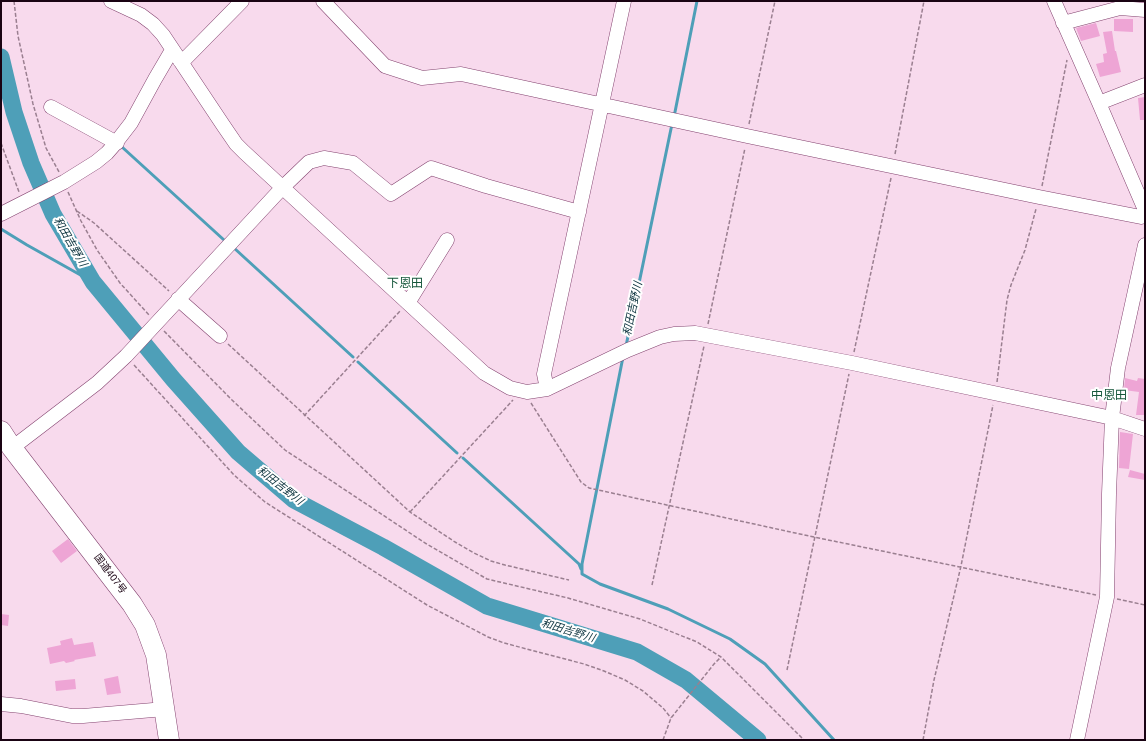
<!DOCTYPE html>
<meta charset="utf-8">
<style>
body{margin:0}
#map{position:relative;width:1146px;height:741px;overflow:hidden;background:#f8daed;font-family:Arial,sans-serif}
canvas{display:block}
.frame{position:absolute;inset:0;border:2px solid #1a0313;pointer-events:none}
</style>
<div id="map">
<canvas width="1146" height="741"></canvas>
<div class="frame"></div>
</div>
<script>
const ctx = document.querySelector('canvas').getContext('2d');
ctx.lineJoin = 'round';
const toPath = rows => new Path2D(rows.map(r => 'M' + r).join(''));
function stroke(path, color, width, dash) { ctx.strokeStyle = color; ctx.lineWidth = width; ctx.lineCap = dash ? 'butt' : 'round'; ctx.setLineDash(dash || []); ctx.stroke(path); }
function fill(path, color) { ctx.fillStyle = color; ctx.fill(path, 'evenodd'); }
function label(font, color, halo, rows, align = 'center') {
  ctx.font = font + ' Arial,"Noto Sans JP",sans-serif'; ctx.lineWidth = 4; ctx.setLineDash([]); ctx.textBaseline = 'middle'; ctx.strokeStyle = halo; ctx.fillStyle = color; for (const [text, x, y, turn = 0] of rows) {
    ctx.save(); ctx.translate(x, y); ctx.rotate((+turn || 0) * Math.PI / 180); ctx.textAlign = isNaN(turn) ? turn : align; if (halo) ctx.strokeText(text, 0, 0); ctx.fillText(text, 0, 0); ctx.restore();
  }
}
const stream = toPath([
 [674,117,697,1],
 [122,147,224,240],
 [1,229,27,245,93,282],
 [234,248,353,357],
 [626,346,672,124],
 [623,357,582,564,582,574,600,584,668,609,730,639,765,664,834,740],
 [358,362,457,453],
 [463,458,579,564,581,569]
]);
const river = toPath([
 [1,57,14,112,31,163,53,214,93,282,173,379,238,452,294,500,383,547,487,606,637,652,686,680,758,740]
]);
const building = toPath([
 [1114,19,1133,19,1133,32,1114,31],
 [1096,23,1100,36,1081,41,1076,28],
 [1112,31,1115,51,1116,51,1121,72,1100,77,1096,64,1104,62,1103,54,1107,53,1103,32],
 [1145,97,1145,120,1140,120,1138,98],
 [1125,378,1137,381,1138,378,1145,379,1145,415,1136,415,1139,392,1124,390],
 [1120,432,1133,434,1129,469,1119,468],
 [1130,470,1145,474,1145,480,1128,477],
 [68,539,77,551,61,563,52,551],
 [1,614,9,615,8,626,1,625],
 [72,638,74,645,93,642,96,656,74,660,75,661,66,663,64,661,50,664,47,648,61,645,60,641],
 [118,676,121,693,107,695,104,679],
 [75,679,76,689,56,691,55,681]
]);
const path = toPath([
 [14,1,18,36,33,104,46,148,59,172],
 [749,124,775,1],
 [1,143,19,192],
 [895,154,924,1],
 [1042,186,1067,60],
 [68,192,81,221,97,250,120,283,149,315],
 [77,211,94,223,169,291],
 [708,324,745,148],
 [164,331,232,400,285,450,425,543,487,579,568,598,640,619,697,642,721,657,804,740],
 [228,344,410,512,455,542,474,553,491,561,505,565,569,580],
 [854,352,891,178],
 [134,365,234,475,265,502,427,605,488,637,504,643,584,664,604,671,625,680,643,691,663,708,671,718],
 [997,382,1007,300,1011,285,1025,250,1036,209],
 [531,403,581,482,589,488,809,536,1096,595],
 [304,416,400,311],
 [410,512,513,400],
 [652,585,704,346],
 [1117,599,1145,605],
 [787,670,849,374],
 [663,740,671,718,714,664,721,657],
 [923,740,934,680,961,566,993,405]
]);
const minor = toPath([
 [111,1,141,15,153,24,163,35,223,125,236,144,244,152,484,373,510,388,527,392,547,389,628,350,660,337,674,334,695,333,852,363,1112,418,1145,429],
 [323,1,385,66,422,78,461,74,747,136,1039,197,1141,217,1145,216],
 [1054,1,1099,103,1145,210],
 [1063,23,1120,8,1145,10],
 [180,61,186,58,242,1],
 [1099,103,1145,85],
 [51,107,117,143],
 [1,214,64,182,96,162,107,153,114,145,131,123,155,79,172,50],
 [178,299,220,336],
 [408,303,447,240],
 [547,389,544,374,624,1],
 [12,448,97,383,126,356,282,188,309,162,324,158,353,163,391,194,431,168,486,186,579,212],
 [1,704,21,706,72,716,83,716,165,709],
 [1077,740,1107,597,1109,494,1112,418,1118,368,1145,245]
]);
const highway = toPath([
 [1,431,12,448,132,604,145,625,156,655,169,740]
]);
const streetNames = [
 ["国道407号",110,574,53]
];
const waterNames = [
 ["和田吉野川",70,242,60],
 ["和田吉野川",633,309,-78],
 ["和田吉野川",280,486,38],
 ["和田吉野川",568,631,17]
];
const quarterNames = [
 ["下恩田",405,284],
 ["中恩田",1109,396]
];
stroke(stream, '#4e9fb8', 3);
stroke(river, '#4e9fb8', 17);
fill(building, '#eea5d5');
stroke(minor, '#83436f', 15);
stroke(highway, '#83436f', 21);
stroke(path, '#9a7f90', 1.5, [4, 2]);
stroke(minor, '#fff', 14);
stroke(highway, '#fff', 20);
label('10px', '#1a0313', '#fff', streetNames);
label('italic 11px', '#0b323d', '#fff', waterNames);
label('12px', '#15563a', '#fff', quarterNames);
</script>
